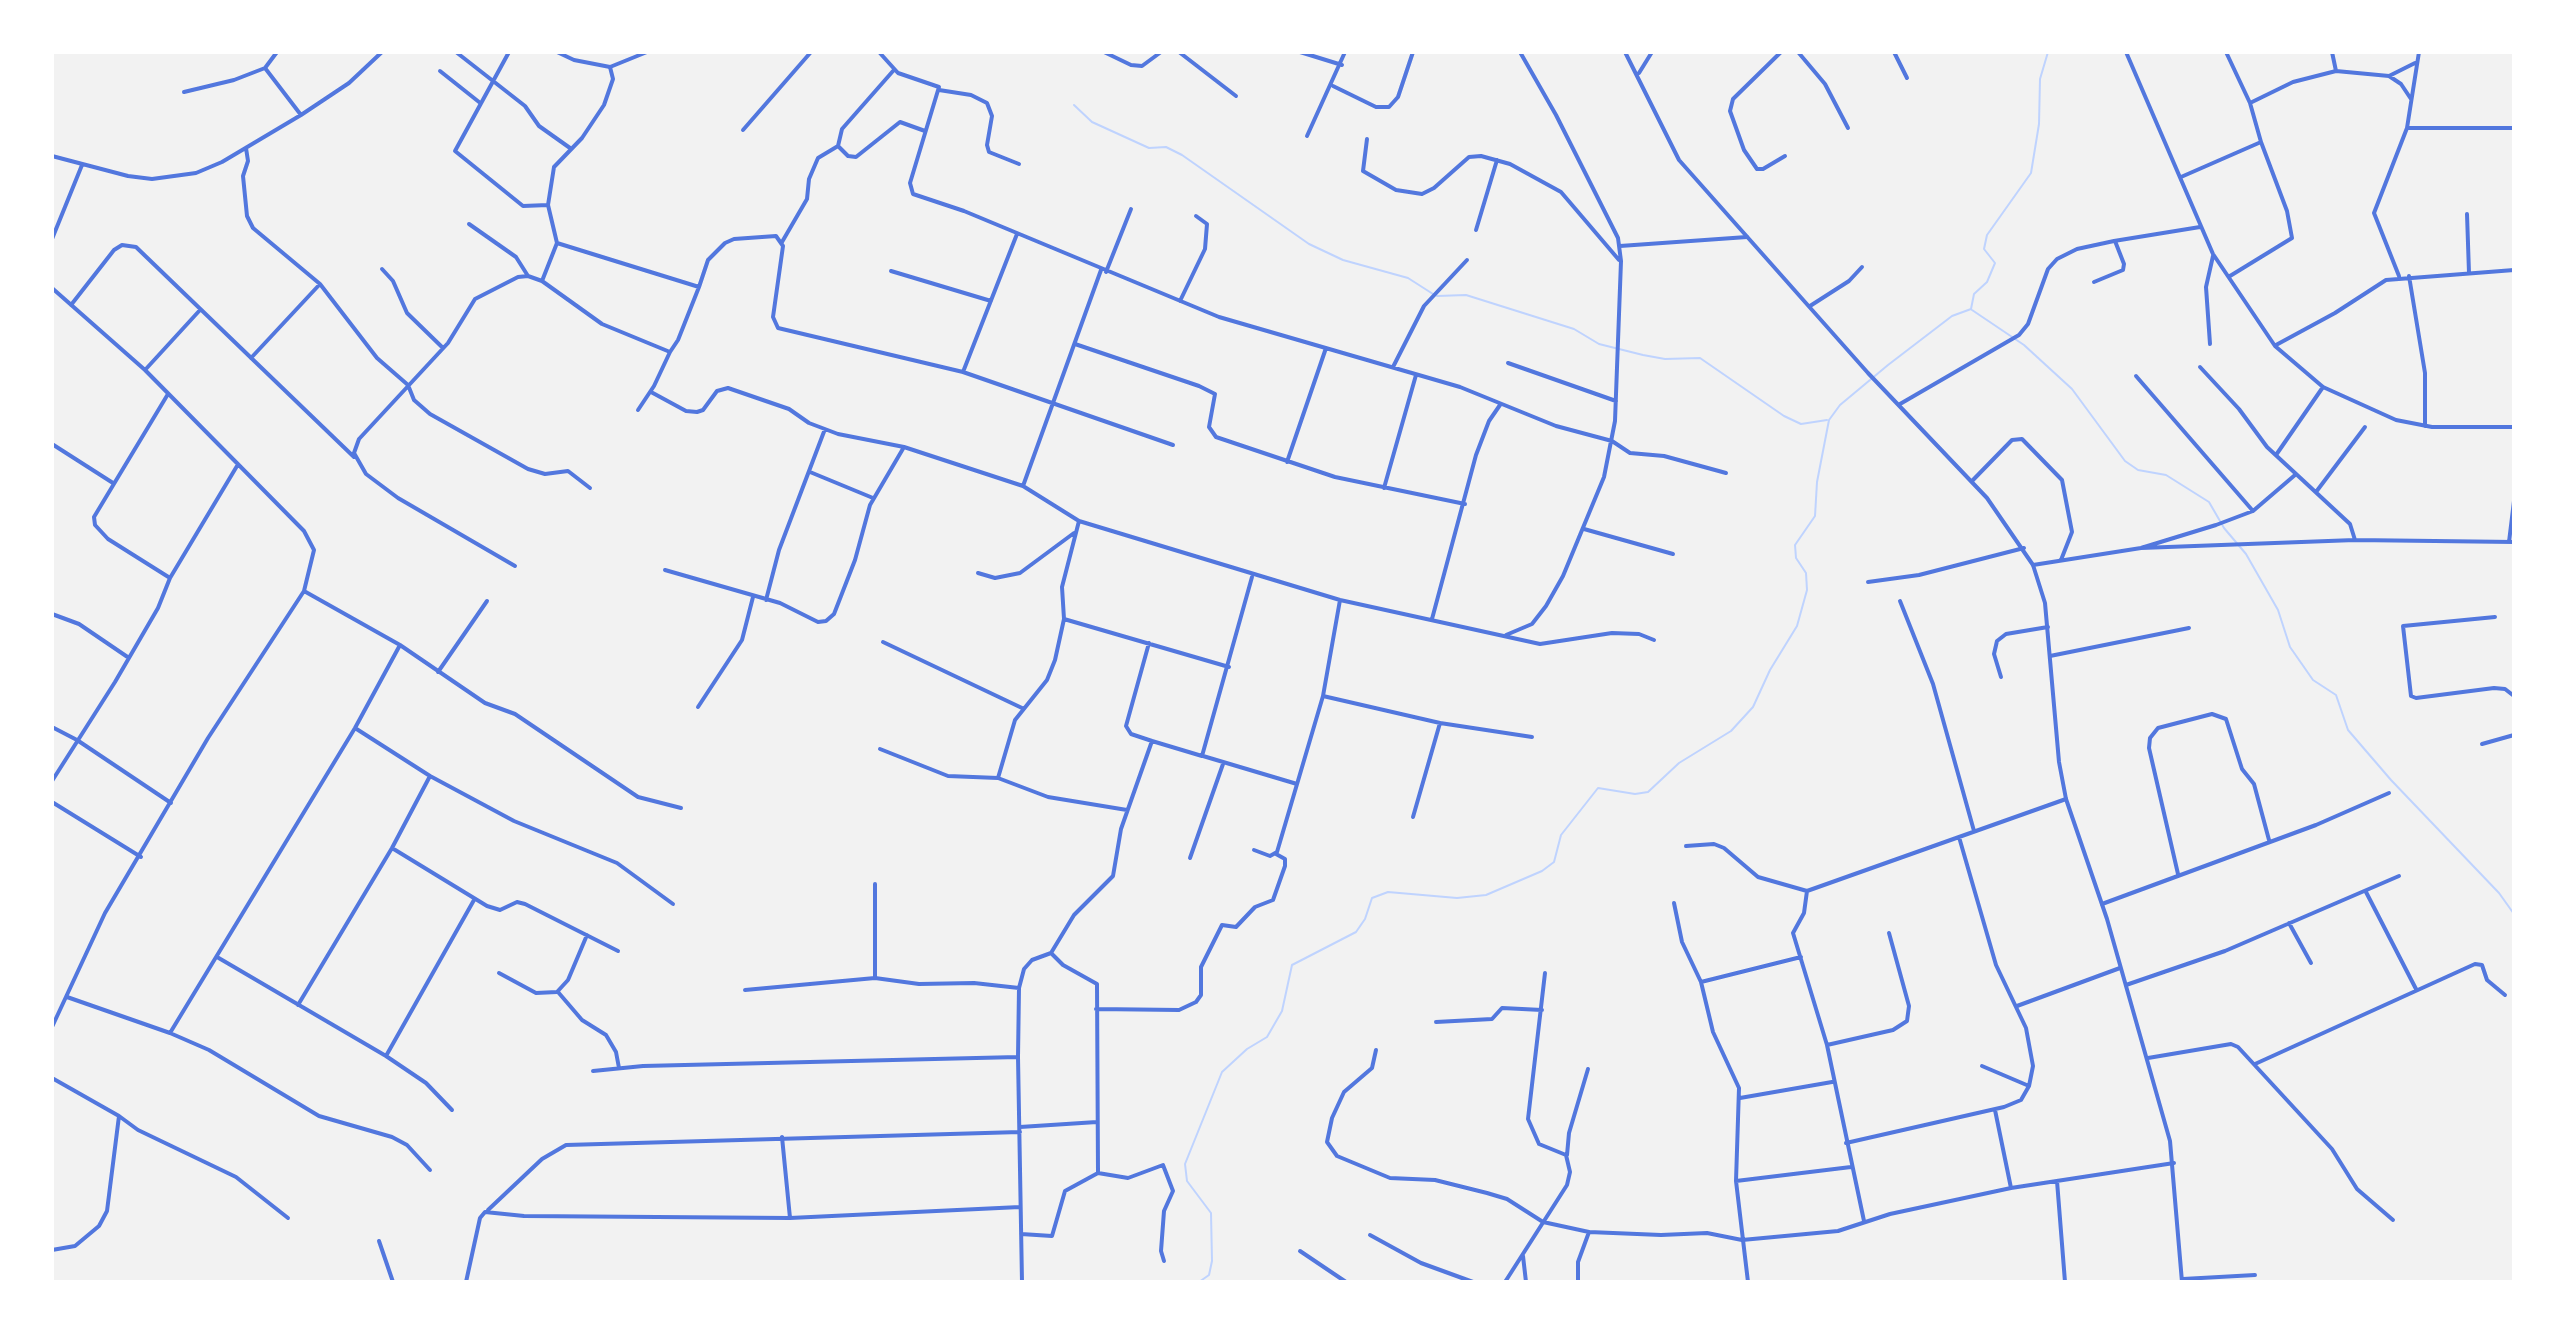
<!DOCTYPE html>
<style>
body{margin:0}
#map{position:relative;width:2566px;height:1334px;overflow:hidden;background:#f2f2f2;font-family:Mulish,sans-serif}
canvas{display:block}
.frame{position:absolute;inset:0;border:54px solid #fff;pointer-events:none}
</style>
<div id="map">
<canvas width="2566" height="1334"></canvas>
<div class="frame"></div>
</div>
<script>
const ctx = document.querySelector('canvas').getContext('2d');
ctx.lineJoin = 'round';
const toPath = rows => new Path2D(rows.map(r => 'M' + r).join(''));
function stroke(path, color, width, dash) { ctx.strokeStyle = color; ctx.lineWidth = width; ctx.lineCap = dash ? 'butt' : 'round'; ctx.setLineDash(dash || []); ctx.stroke(path); }
const stream = toPath([
 [1074,105,1092,122,1149,148,1166,147,1182,155,1309,244,1343,260,1408,278,1433,294],
 [1437,296,1466,295,1574,329,1599,344,1643,355,1665,359,1700,358,1784,416,1801,424,1827,420],
 [1972,310,2024,345,2072,389,2125,461,2138,470,2166,475,2209,502,2224,528,2246,554,2278,610,2290,647,2313,680,2336,695,2348,730,2391,780,2499,893,2514,914],
 [1199,1282,1209,1275,1212,1261,1211,1213,1187,1181,1185,1164,1222,1072,1247,1049,1267,1037,1282,1011,1292,965,1356,932,1365,919,1372,898,1388,892,1457,898,1486,895,1542,871,1554,862,1561,835,1598,788,1635,794,1648,792,1679,763,1731,731,1753,707,1770,670,1797,626,1807,590,1806,573,1796,558,1795,545,1815,516,1817,482,1829,420,1840,405,1888,365,1952,316,1971,309,1974,294,1987,282,1995,263,1984,249,1987,235,2031,173,2039,124,2040,79,2048,52]
]);
const minor = toPath([
 [456,52,525,106,539,126,570,148],
 [509,52,455,151,523,206,548,205],
 [879,52,898,73,939,87,910,183,913,194,964,211,1219,317,1460,387,1556,426,1612,441,1630,453,1664,456,1726,473],
 [1104,52,1131,65,1142,66,1161,52],
 [1179,52,1236,96],
 [1300,52,1342,65],
 [1781,52,1733,99,1730,111,1744,150,1757,169,1763,169,1785,156],
 [1798,52,1825,84,1848,128],
 [1894,52,1907,78],
 [2126,52,2213,254,2275,346,2323,387,2396,420,2432,427,2514,427],
 [2332,52,2336,71],
 [610,67,613,79,604,105,582,138,554,167,548,205,557,243,699,287,708,260,725,243,734,239,776,236,783,246,773,317,778,328,963,372,1173,445],
 [265,68,301,115],
 [440,71,479,102],
 [893,71,842,129,838,146,848,156,856,157,900,122,925,131],
 [2389,76,2415,63],
 [1333,86,1376,107,1389,107,1398,97,1413,52],
 [939,90,971,95,987,103,992,116,987,145,989,152,1019,164],
 [184,92,234,80,265,68,277,52],
 [2250,103,2293,82,2336,71,2389,76,2401,84,2411,99],
 [2407,128,2514,128],
 [743,130,811,52],
 [1307,136,1345,52],
 [1367,139,1363,171,1396,190,1422,194,1434,188,1469,157,1481,156,1510,164,1561,192,1619,260],
 [246,148,248,161,243,176,247,216,253,228,320,284,377,358,408,385,414,400,430,414,528,469,545,474,568,471,590,488],
 [52,156,128,176,152,179,196,173,222,162,301,115,349,83,382,52],
 [2181,177,2261,142,2250,103,2226,52],
 [2467,214,2469,273],
 [469,224,516,257,528,276],
 [1476,230,1497,160],
 [52,239,82,165],
 [782,242,807,199,809,179,818,158,838,146],
 [557,243,542,281,602,324,670,352,678,340,699,287],
 [1620,246,1747,237],
 [382,269,393,281,407,313,443,348],
 [891,271,991,301],
 [1106,272,1131,209],
 [2230,276,2292,238,2287,211,2261,142],
 [2399,276,2374,213,2407,128,2419,52],
 [2409,276,2425,373,2425,426],
 [2094,282,2123,270,2124,264,2115,241],
 [52,288,145,370,304,531,314,550,304,591,400,645,485,703,515,714,638,797,681,808],
 [1180,301,1205,249,1207,224,1196,216],
 [71,305,114,250,122,245,136,247,354,457],
 [1810,306,1849,281,1862,267],
 [1075,344,1199,386,1215,394,1209,427,1216,437,1335,477,1465,504],
 [2210,344,2206,287,2213,256],
 [2276,345,2335,313,2386,280,2514,270],
 [251,358,320,284],
 [1508,363,1616,401],
 [1393,367,1424,306,1467,260],
 [2200,367,2239,409,2267,447,2350,524,2355,540],
 [145,370,200,310],
 [963,372,1017,234],
 [2136,376,2253,511],
 [651,392,686,411,697,412,703,410,717,391,728,388,789,409,809,423,838,434,904,447,1023,486,1079,521,1340,600,1540,644,1612,633,1639,634,1654,640],
 [168,394,94,517,95,525,108,539,170,578],
 [1900,404,2019,335,2028,324,2048,269,2057,259,2077,249,2114,241,2200,227],
 [638,410,654,386,670,352],
 [52,444,113,483],
 [2276,455,2323,387],
 [1287,462,1326,348],
 [810,472,873,498],
 [1972,481,2012,440,2022,439,2062,480,2072,532,2061,560],
 [1023,486,1101,270],
 [1384,488,1416,375],
 [2316,492,2365,427],
 [1584,529,1673,554],
 [2509,542,2514,501],
 [2141,548,2355,540,2514,542],
 [2033,565,2141,548,2216,525,2253,511,2295,475],
 [515,566,398,498,366,474,354,453,359,439,448,343,475,299,518,277,528,276,542,281],
 [665,570,780,603,818,622,826,621,834,614,855,560,870,505,904,447],
 [978,573,995,578,1020,573,1074,533],
 [1868,582,1919,575,2024,548],
 [766,600,779,550,825,429],
 [1900,601,1933,684,1974,831],
 [52,614,79,624,129,658],
 [2495,617,2403,626,2411,696,2416,698,2494,688,2505,689,2514,696],
 [1064,619,1229,667],
 [1432,619,1476,455,1489,421,1500,405],
 [1506,635,1532,624,1546,606,1563,576,1604,477,1615,421,1621,261,1618,238,1556,115,1520,52],
 [883,642,1022,708],
 [1149,643,1126,726,1131,734,1152,741],
 [400,645,355,728,170,1033,209,1050,319,1116,392,1137,407,1145,430,1170],
 [2050,656,2189,628],
 [438,672,487,601],
 [2001,677,1994,654,1997,641,2006,634,2048,627],
 [1323,696,1440,723,1532,737],
 [698,707,742,640,753,597],
 [52,727,77,740,171,803],
 [355,728,430,776,514,821,617,863,673,904],
 [2482,744,2514,735],
 [880,749,948,776,998,778,1048,797,1127,810],
 [1203,756,1297,784],
 [998,778,1015,720,1047,680,1055,660,1064,619,1062,587,1079,521],
 [52,781,115,682,158,608,170,578,237,466],
 [52,802,141,857],
 [1413,817,1440,723],
 [1686,846,1714,844,1724,848,1758,877,1807,891,1804,913,1793,933,1827,1045,1864,1221],
 [392,848,487,906,500,910,517,902,525,904,618,951],
 [1254,850,1270,856,1277,852,1323,696,1340,600],
 [1190,858,1223,764],
 [2178,874,2149,748,2150,738,2158,728,2212,714,2226,719,2242,769,2254,784,2269,840],
 [875,884,875,978],
 [1807,891,2066,799],
 [2366,892,2416,989],
 [1674,903,1682,942,1701,982,1713,1032,1739,1088,1736,1181,1748,1282],
 [2102,904,2316,825,2389,793],
 [2289,923,2311,963],
 [1051,953,1063,965,1097,984,1098,1173],
 [217,957,386,1056,426,1083,452,1110],
 [499,973,536,993,557,992,568,980,587,935],
 [1701,982,1801,957],
 [2126,985,2225,951,2399,876],
 [745,990,875,978,919,984,974,983,1019,988],
 [558,992,582,1020,606,1035,616,1052,619,1068],
 [67,997,170,1033],
 [298,1005,392,848,430,776],
 [2017,1006,2120,968],
 [1096,1009,1179,1010,1196,1002,1201,995,1201,967,1222,925,1236,927,1255,907,1273,900,1285,866,1285,859,1276,854],
 [1436,1022,1492,1019,1502,1008,1542,1010],
 [52,1027,105,913,208,738,304,591],
 [1827,1045,1893,1030,1907,1021,1909,1006,1889,933],
 [1376,1050,1372,1068,1344,1092,1332,1118,1327,1142,1337,1156,1390,1178,1435,1180,1487,1193,1507,1199,1543,1222,1589,1232,1661,1235,1707,1233,1742,1240,1838,1231,1890,1214,2011,1188,2174,1163],
 [386,1056,474,900],
 [2148,1058,2231,1044,2238,1047,2332,1149,2357,1189,2393,1220],
 [2255,1064,2475,964,2482,965,2487,980,2505,995],
 [1982,1066,2029,1086],
 [593,1071,643,1066,1018,1057],
 [52,1078,119,1116,107,1211,99,1226,75,1246,52,1250],
 [1740,1098,1832,1082],
 [1995,1110,2011,1188],
 [119,1116,138,1130,236,1177,288,1218],
 [1020,1127,1097,1122],
 [782,1137,790,1218],
 [1846,1143,2004,1107,2021,1100,2029,1086,2033,1066,2026,1028,1996,965,1959,837],
 [1567,1155,1569,1133,1588,1069],
 [1736,1181,1851,1167],
 [2057,1181,2065,1282],
 [488,1210,542,1159,566,1145,1020,1132],
 [1021,1234,1052,1236,1065,1191,1098,1173,1128,1178,1163,1165,1173,1191,1164,1211,1161,1251,1164,1261],
 [1370,1235,1421,1263,1473,1282],
 [379,1241,393,1282],
 [1300,1251,1346,1282],
 [1523,1256,1526,1282],
 [2183,1279,2255,1275],
 [466,1282,480,1218,485,1212,524,1216,790,1218,1020,1207],
 [1022,1282,1018,1057,1019,988,1024,969,1032,960,1051,953,1074,915,1113,876,1121,829,1152,741,1202,756,1252,577],
 [1505,1282,1567,1185,1570,1172,1566,1155,1539,1144,1528,1119,1545,973],
 [1578,1282,1578,1262,1589,1232]
]);
const tertiary = toPath([
 [557,52,574,60,610,67,647,52],
 [1625,52,1679,160,1868,373,1987,498,2033,565,2045,603,2059,762,2066,799,2107,919,2170,1141,2182,1282],
 [1639,73,1652,52]
]);
stroke(stream, '#bfd3fe', 2);
stroke(minor, '#5277de', 4);
stroke(tertiary, '#5277de', 4);
</script>
